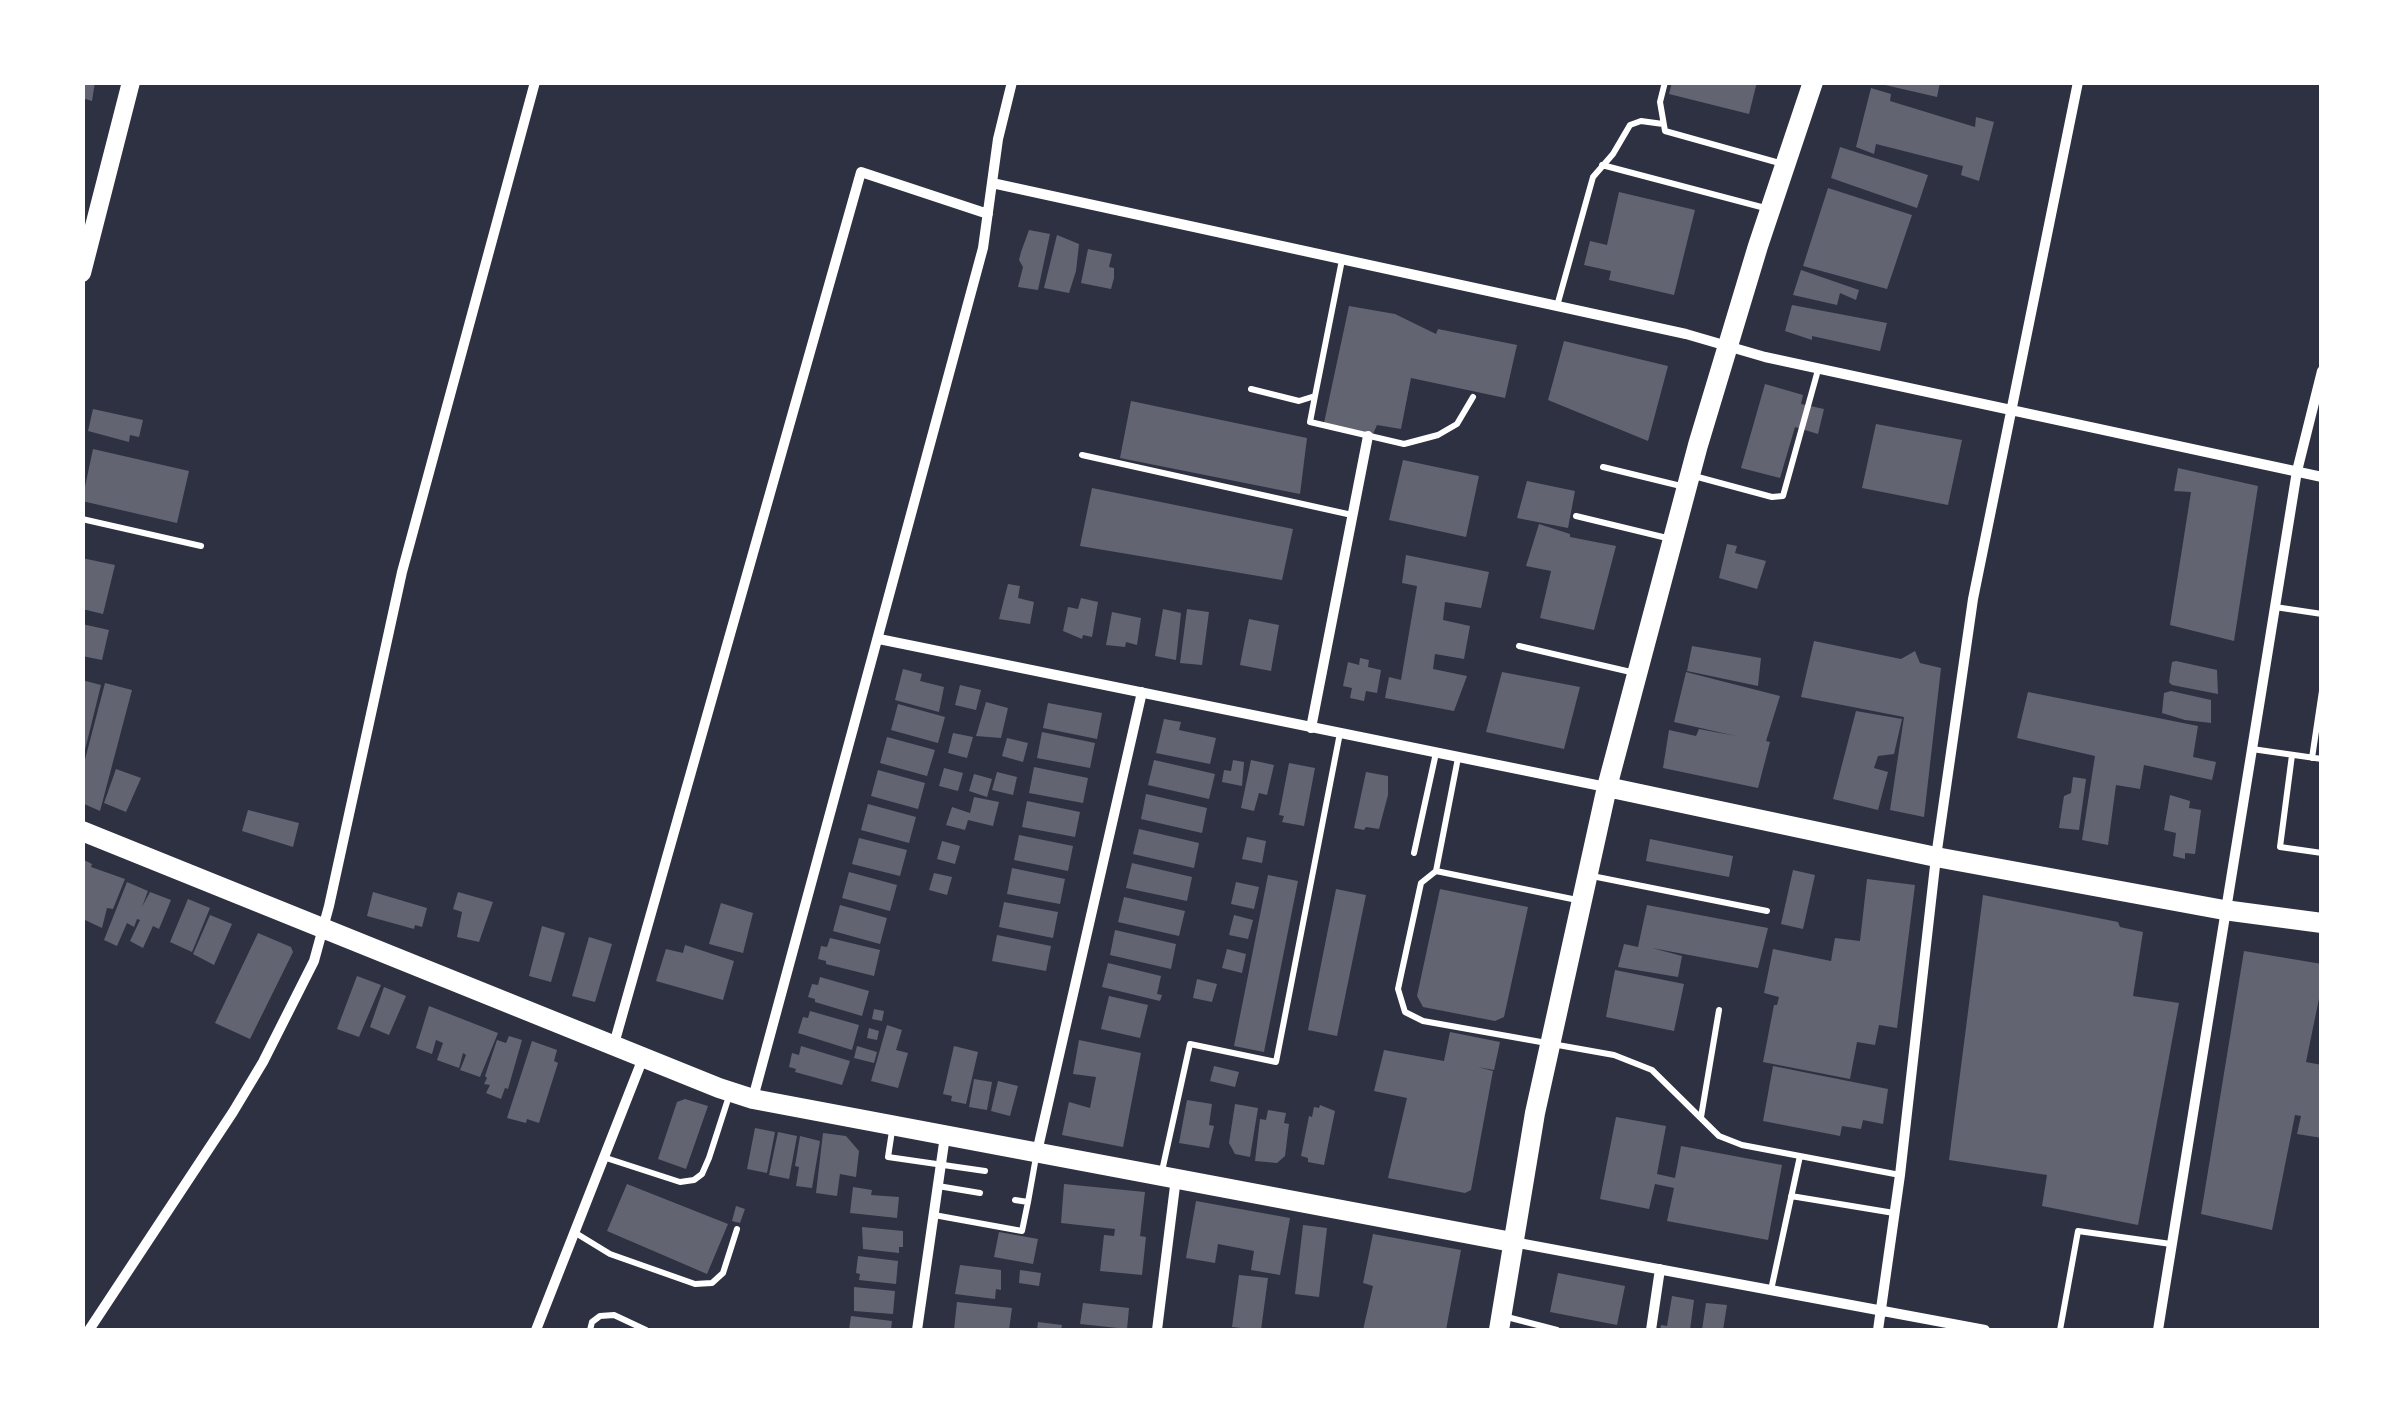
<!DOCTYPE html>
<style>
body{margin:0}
#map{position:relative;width:2404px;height:1413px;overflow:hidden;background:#2d3142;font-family:"Open Sans",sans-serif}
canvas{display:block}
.frame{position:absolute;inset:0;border:85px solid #fff;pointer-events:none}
</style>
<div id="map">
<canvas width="2404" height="1413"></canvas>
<div class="frame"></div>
</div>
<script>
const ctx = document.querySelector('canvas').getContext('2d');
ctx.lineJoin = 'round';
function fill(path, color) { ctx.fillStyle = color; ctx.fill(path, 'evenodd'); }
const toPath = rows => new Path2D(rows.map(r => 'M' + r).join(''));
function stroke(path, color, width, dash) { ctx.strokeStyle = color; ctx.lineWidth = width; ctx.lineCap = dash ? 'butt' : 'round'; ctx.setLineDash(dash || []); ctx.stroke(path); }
const building = toPath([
 [82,82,95,82,92,101,82,98],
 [1672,82,1757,82,1749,114,1669,94],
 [1872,82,1940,82,1937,97],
 [1871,88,1891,94,1890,101,1975,127,1976,117,1994,122,1979,181,1961,175,1963,166,1876,144,1874,154,1856,147],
 [1840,147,1928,175,1917,208,1831,178],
 [1828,188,1912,215,1887,289,1803,266],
 [1619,192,1695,210,1674,295,1609,280,1611,271,1584,265,1590,241,1607,245],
 [1029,230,1050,234,1038,290,1018,287,1023,267,1019,260,1021,252],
 [1057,235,1079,244,1076,271,1069,293,1044,288],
 [1088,249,1112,254,1109,267,1114,268,1114,278,1111,289,1081,283],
 [1801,270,1859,290,1856,300,1840,293,1837,305,1793,295],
 [1792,305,1887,323,1880,351,1812,336,1812,340,1785,331],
 [1349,306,1395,314,1436,334,1438,329,1517,345,1505,398,1411,378,1401,429,1377,425,1373,434,1324,423],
 [1564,341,1668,366,1648,441,1548,400],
 [1765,384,1803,395,1801,404,1824,409,1818,434,1795,427,1780,478,1741,468],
 [1131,401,1307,438,1300,494,1120,458],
 [93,409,143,420,139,437,130,435,129,442,88,431],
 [1876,424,1962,440,1948,505,1862,488],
 [93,449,189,471,177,523,82,501],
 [1403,460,1479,476,1466,537,1389,520],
 [2178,468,2258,486,2234,641,2170,625,2191,492,2174,491],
 [1527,481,1575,491,1568,528,1517,518],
 [1092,488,1293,529,1282,580,1080,546],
 [1539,524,1570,534,1570,537,1616,546,1594,630,1540,618,1551,571,1526,566],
 [1727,544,1737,546,1735,553,1766,561,1757,589,1719,578],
 [1406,555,1489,572,1481,608,1445,602,1443,620,1470,626,1464,659,1435,654,1433,669,1467,676,1454,711,1385,698,1389,677,1401,680,1417,586,1402,583],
 [82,558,115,565,103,614,82,609],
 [1008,584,1020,586,1018,598,1034,602,1030,624,999,619],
 [1081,598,1098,602,1092,637,1083,635,1082,639,1063,631,1068,607,1078,609],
 [1163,609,1181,613,1176,660,1155,656],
 [1187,609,1209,612,1202,665,1180,663],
 [1112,612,1141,618,1137,645,1126,642,1125,647,1106,645],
 [1249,619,1279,625,1271,671,1240,665],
 [82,624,109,630,102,660,82,656],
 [1814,641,1901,659,1915,651,1920,663,1941,668,1924,817,1890,810,1904,717,1801,697],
 [1692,646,1761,658,1758,686,1687,671],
 [1360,658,1369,660,1368,667,1381,670,1377,693,1366,691,1364,701,1350,698,1352,688,1343,686,1348,662,1359,665],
 [2176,661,2217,670,2218,694,2172,685,2169,682,2172,662],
 [903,669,922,674,920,681,944,687,939,712,895,700],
 [1502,672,1580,687,1564,749,1486,732],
 [1686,672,1780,696,1766,741,1770,742,1758,788,1663,768,1669,730,1696,736,1699,729,1736,736,1674,722],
 [82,680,101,685,84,754,82,754],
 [105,683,132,690,100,811,82,803,82,771],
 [960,685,981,690,976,710,955,705],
 [2171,691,2211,700,2211,723,2185,720,2162,713,2164,693],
 [2028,692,2198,726,2193,757,2216,762,2212,780,2144,765,2140,789,2116,785,2108,845,2082,840,2095,756,2017,738],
 [986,702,1008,708,1001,738,976,736],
 [1048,703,1102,713,1097,739,1043,728],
 [898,704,945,717,938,743,891,730],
 [1856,711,1902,719,1894,754,1878,756,1874,768,1888,772,1878,810,1833,799],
 [1164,719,1181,722,1179,730,1216,738,1210,764,1156,753],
 [1042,732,1095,743,1090,768,1037,758],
 [953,733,973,737,967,758,948,753],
 [887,737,935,750,927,776,880,763],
 [1007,738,1028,743,1023,762,1002,756],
 [1154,760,1215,774,1209,799,1148,785],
 [1233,760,1244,762,1242,786,1222,782,1224,770,1231,771],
 [1251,760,1274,765,1267,795,1259,793,1254,811,1241,808],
 [1289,763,1315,768,1304,826,1282,822,1284,816,1279,815],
 [1034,767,1088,778,1083,803,1029,793],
 [944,768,963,773,958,791,939,786],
 [116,769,141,778,126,812,104,803],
 [878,770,925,783,918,809,871,796],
 [997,772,1017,777,1013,795,992,790],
 [1366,772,1388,776,1388,795,1379,829,1366,827,1364,830,1354,828],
 [974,774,992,779,987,797,969,791],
 [2073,777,2086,779,2079,830,2059,828,2064,796,2071,793],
 [1146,794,1207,808,1202,833,1141,819],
 [2170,795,2190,801,2189,808,2201,810,2195,854,2185,853,2185,859,2173,856,2176,833,2164,830],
 [974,797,999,802,993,826,968,820,965,830,946,825,952,807,970,813],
 [1027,801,1080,812,1075,837,1022,827],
 [868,804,916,817,909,843,861,830],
 [248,810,299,823,293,847,242,831],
 [1139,829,1199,843,1194,868,1133,854],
 [1019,835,1073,846,1068,871,1014,860],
 [1247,837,1266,841,1262,863,1242,859],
 [859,838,907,850,900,876,852,864],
 [1650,839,1733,856,1729,877,1646,861],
 [942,841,960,846,955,864,937,859],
 [84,860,92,864,91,867,125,879,113,909,107,908,102,928,85,920,85,913,82,919],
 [1132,863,1192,877,1187,901,1126,888],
 [1012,868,1065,879,1060,904,1007,894],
 [1793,870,1815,875,1803,929,1781,924],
 [849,872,897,885,890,911,842,898],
 [934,873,952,877,947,895,929,890],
 [1268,875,1298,881,1264,1052,1234,1046],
 [1867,879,1915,885,1897,1028,1879,1025,1875,1045,1857,1042,1850,1079,1763,1062,1774,1005,1777,1005,1779,997,1764,993,1773,949,1831,961,1835,938,1860,941],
 [127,882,148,891,142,907,150,892,171,900,159,929,153,926,143,948,130,941,140,920,137,919,134,927,127,923,117,946,104,940],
 [1236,882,1259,887,1254,909,1231,904],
 [1336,889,1366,895,1337,1036,1308,1030],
 [1440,889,1528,907,1504,1017,1495,1021,1423,1007,1417,996],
 [373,892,427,908,422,927,415,925,414,929,367,916],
 [458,892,493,902,479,942,457,937,462,912,453,909],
 [1983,895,2118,922,2120,927,2143,932,2133,996,2179,1003,2138,1225,2042,1206,2047,1175,1949,1160],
 [1124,897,1185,911,1179,936,1118,922],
 [188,899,210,908,192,952,170,942],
 [1004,902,1058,912,1053,938,999,927],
 [721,903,753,913,743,953,709,944],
 [840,905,887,918,880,944,833,931],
 [1647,905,1768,928,1758,968,1652,948,1682,956,1678,977,1618,967,1624,944,1638,947],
 [210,915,232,924,214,965,193,954],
 [1234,915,1253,920,1248,939,1229,935],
 [542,926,565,933,551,982,529,976],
 [1115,930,1176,944,1171,969,1110,955],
 [258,933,291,947,293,952,250,1039,215,1023],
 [997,935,1051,946,1046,971,992,961],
 [589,937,612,944,595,1002,572,996],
 [830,938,880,950,874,976,826,964,826,961,818,959,821,946,827,947],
 [685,945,734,961,723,1000,656,981,666,949,683,953],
 [1227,949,1246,954,1242,973,1222,968],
 [2244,951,2322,964,2322,984,2306,1062,2322,1065,2322,1138,2297,1134,2301,1116,2295,1115,2272,1230,2201,1214],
 [1108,963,1161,976,1157,994,1162,995,1160,1001,1102,987],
 [1615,970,1684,984,1674,1031,1606,1017],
 [357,976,381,985,359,1037,337,1029],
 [820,977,869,991,862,1016,815,1002,815,999,808,997,812,984,818,985],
 [1197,979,1217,984,1212,1002,1193,998],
 [384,987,406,996,389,1035,370,1027],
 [1109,996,1148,1005,1140,1038,1101,1029],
 [429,1006,498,1033,480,1077,460,1070,466,1055,463,1053,459,1068,437,1060,443,1043,436,1040,432,1054,416,1048],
 [874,1009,884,1011,882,1021,872,1019],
 [810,1011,859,1025,852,1050,798,1033,803,1017,808,1018],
 [887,1025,902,1030,896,1050,908,1053,898,1088,871,1081],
 [869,1028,879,1031,877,1040,867,1038],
 [1450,1032,1500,1042,1494,1070,1478,1067,1493,1071,1471,1190,1465,1193,1388,1178,1407,1098,1374,1091,1384,1050,1444,1061],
 [509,1036,522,1040,508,1089,505,1088,501,1099,486,1093,490,1085,484,1084,487,1078,485,1076,497,1040,506,1043],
 [1079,1040,1141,1053,1123,1147,1062,1135,1069,1102,1090,1108,1096,1077,1073,1074],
 [532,1041,557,1050,554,1061,558,1063,539,1123,527,1119,526,1123,507,1118],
 [801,1046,850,1061,842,1085,795,1072,796,1069,789,1067,792,1053,799,1055],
 [857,1046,877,1052,874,1063,854,1058],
 [954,1046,978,1052,966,1104,951,1101,952,1096,943,1094],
 [1214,1066,1239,1072,1235,1087,1210,1081],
 [1773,1066,1888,1089,1883,1124,1863,1120,1861,1129,1842,1126,1840,1136,1763,1121],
 [974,1079,992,1082,987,1110,969,1107],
 [998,1081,1018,1086,1010,1116,991,1111],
 [685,1099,708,1106,686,1169,658,1159,677,1102],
 [1187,1100,1212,1104,1209,1125,1214,1126,1209,1148,1179,1143],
 [1235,1104,1258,1108,1250,1157,1235,1154,1229,1143],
 [1320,1105,1335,1111,1324,1165,1308,1162,1308,1158,1301,1156,1309,1116,1312,1117,1314,1107,1319,1108],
 [1268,1110,1286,1113,1284,1123,1289,1124,1285,1156,1277,1163,1255,1161,1260,1119,1266,1120],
 [1616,1117,1666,1126,1657,1174,1675,1178,1681,1146,1782,1165,1768,1240,1667,1221,1674,1188,1655,1184,1649,1209,1600,1199],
 [755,1128,775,1132,767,1173,747,1169],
 [778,1132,797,1136,789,1179,769,1175],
 [823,1133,846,1136,859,1151,856,1177,840,1174,837,1196,816,1193],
 [800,1136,820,1141,812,1188,796,1186,799,1167,795,1166],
 [627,1184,728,1224,707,1274,607,1231],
 [1064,1184,1145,1192,1140,1236,1146,1237,1142,1275,1100,1271,1104,1235,1114,1236,1115,1229,1061,1223],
 [853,1187,872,1190,871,1195,899,1197,897,1218,850,1213],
 [1196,1201,1290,1218,1280,1275,1251,1270,1254,1251,1218,1244,1215,1263,1186,1258],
 [736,1206,745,1209,740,1223,732,1221],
 [1303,1225,1327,1228,1319,1297,1295,1294],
 [862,1227,903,1231,903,1247,899,1247,899,1253,863,1249],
 [999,1232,1038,1239,1033,1264,994,1257],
 [1373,1234,1461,1250,1446,1330,1363,1330,1373,1286,1363,1283],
 [858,1256,898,1261,896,1284,859,1280,860,1274,856,1273],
 [960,1265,1001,1270,1001,1290,996,1289,995,1299,955,1294],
 [1020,1270,1041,1273,1039,1286,1019,1283],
 [1558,1273,1625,1286,1617,1325,1550,1312],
 [1239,1275,1268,1278,1261,1330,1232,1327],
 [854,1287,895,1291,893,1314,854,1311],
 [1672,1296,1694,1300,1690,1330,1660,1330,1661,1325,1667,1326],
 [957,1302,1012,1308,1009,1330,954,1330],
 [1083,1303,1129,1308,1127,1329,1080,1324],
 [1706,1303,1727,1305,1723,1330,1702,1330],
 [851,1316,892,1321,891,1330,849,1330],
 [1038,1322,1062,1325,1061,1330,1037,1330]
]);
const service = toPath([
 [1665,82,1660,102,1665,131,1783,164],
 [1602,165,1765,208],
 [1557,306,1593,177,1613,154,1630,125,1641,121,1663,124],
 [1251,389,1299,401,1315,396,1342,260],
 [1315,396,1310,422,1404,444,1438,435,1457,424,1473,397],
 [1082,455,1352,515],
 [1603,467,1685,487],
 [1694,476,1772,497,1783,496,1818,370],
 [1576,516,1671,539],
 [82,519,201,546],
 [2275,607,2322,614],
 [1519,646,1635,673],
 [2252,749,2322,759],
 [2292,755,2280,847,2322,853],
 [1458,758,1436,871,1421,883,1401,975,1398,989,1405,1012,1423,1021,1614,1055,1652,1070,1719,1136,1742,1145,1900,1175],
 [2312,758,2322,691],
 [1414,853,1436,753],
 [1436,871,1577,900],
 [1592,876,1767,911],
 [1701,1117,1719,1010],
 [892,1131,888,1157,985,1171],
 [603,1157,680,1182,694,1180,702,1174,709,1158,730,1093],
 [1162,1171,1190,1044,1276,1062,1340,733],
 [938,1186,980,1193],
 [1791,1196,1894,1213],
 [1015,1200,1028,1202,1036,1157],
 [934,1215,1022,1231,1028,1202],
 [574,1232,610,1254,695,1284,712,1283,723,1273,737,1229],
 [1771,1290,1800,1156],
 [1507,1317,1557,1330],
 [590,1330,592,1322,600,1316,614,1315,646,1330],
 [2060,1330,2078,1231,2171,1244]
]);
const minor = toPath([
 [992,183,1686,334,1765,357,2322,477],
 [879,639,1606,787],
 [1311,728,1368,436],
 [614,1044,861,172,988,214],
 [753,1098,983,248,998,139,1012,82],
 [1037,1152,1142,692],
 [1513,1242,1985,1330],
 [89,1330,233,1112,263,1062,314,961,329,906,402,572,535,82],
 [536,1330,643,1058],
 [917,1330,945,1136],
 [1157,1330,1176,1178],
 [1651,1330,1660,1269],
 [1878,1330,1900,1175,1936,857,1973,599,2078,82],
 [2158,1330,2297,471,2322,371]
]);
const tertiary = toPath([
 [82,273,131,82]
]);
const secondary = toPath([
 [1607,787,1936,857,2224,910,2322,923],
 [82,831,719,1088,753,1099,1512,1242],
 [1499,1330,1535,1113,1607,787,1698,445,1758,246,1813,82]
]);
fill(building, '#626471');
stroke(service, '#fff', 6);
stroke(minor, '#fff', 10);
stroke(tertiary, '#fff', 18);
stroke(secondary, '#fff', 20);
</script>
